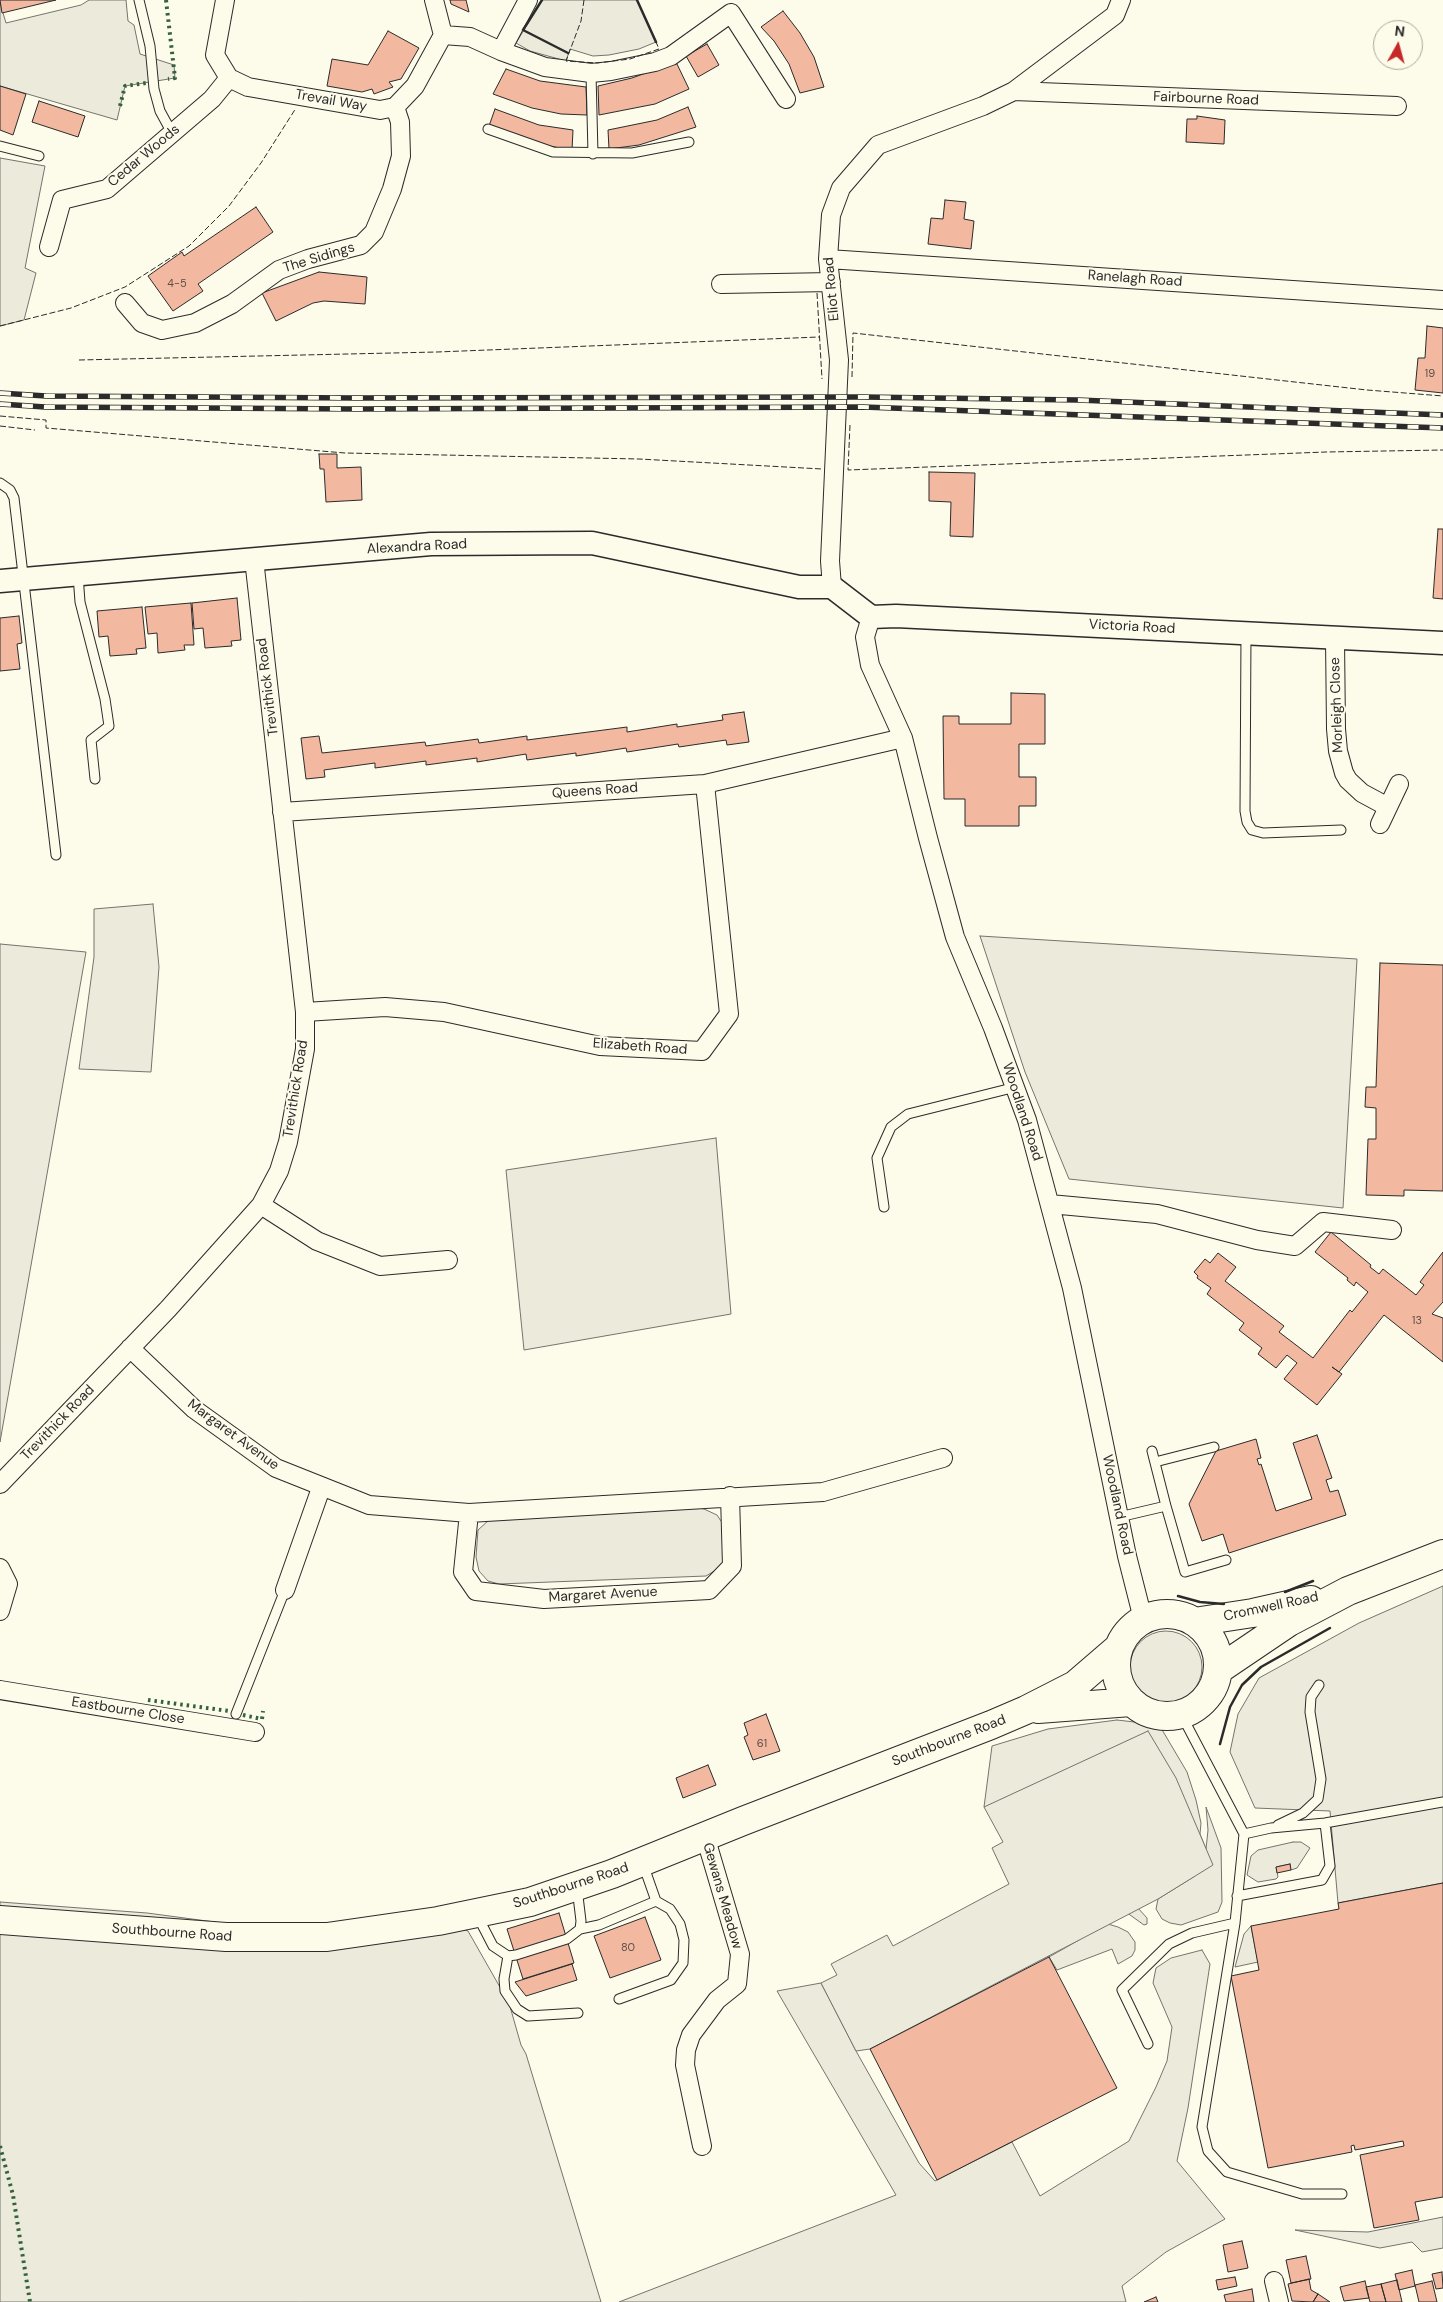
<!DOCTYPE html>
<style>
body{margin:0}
#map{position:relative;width:1443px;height:2302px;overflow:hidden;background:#fdfbea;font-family:"DM Sans",sans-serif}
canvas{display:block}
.north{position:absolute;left:1373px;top:20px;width:50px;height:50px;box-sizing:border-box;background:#fdfbea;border:1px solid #a9a89e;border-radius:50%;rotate:7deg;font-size:14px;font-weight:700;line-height:20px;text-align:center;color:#2b2b2b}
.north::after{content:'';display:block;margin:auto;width:18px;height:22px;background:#c62828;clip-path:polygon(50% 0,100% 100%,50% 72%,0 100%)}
</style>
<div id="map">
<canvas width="1443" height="2302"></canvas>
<div class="north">N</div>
</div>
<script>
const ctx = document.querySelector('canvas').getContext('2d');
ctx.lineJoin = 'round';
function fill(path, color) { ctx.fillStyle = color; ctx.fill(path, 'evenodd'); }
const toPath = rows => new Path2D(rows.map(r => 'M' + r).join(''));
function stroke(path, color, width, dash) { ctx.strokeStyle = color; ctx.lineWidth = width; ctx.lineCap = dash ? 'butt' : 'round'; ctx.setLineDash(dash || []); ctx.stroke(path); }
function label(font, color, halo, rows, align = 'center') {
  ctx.font = font + ' "DM Sans",sans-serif'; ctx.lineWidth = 4; ctx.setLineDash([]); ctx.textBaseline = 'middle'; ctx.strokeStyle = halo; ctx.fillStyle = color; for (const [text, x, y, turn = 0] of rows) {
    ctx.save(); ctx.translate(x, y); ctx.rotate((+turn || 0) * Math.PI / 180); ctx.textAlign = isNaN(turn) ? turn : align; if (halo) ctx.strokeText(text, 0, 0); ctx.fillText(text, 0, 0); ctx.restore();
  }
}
const green = toPath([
 [89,0,126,0,128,21,134,25,140,54,174,65,175,78,125,86,117,120,0,86,0,3,6,23,81,5,89,0],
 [542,0,637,0,656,42,639,49,609,55,593,56,570,49,566,61,530,51,516,43,542,0],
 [153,904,159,967,151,1072,79,1069,94,957,94,909,153,904],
 [980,936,1357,959,1343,1208,1069,1179,1025,1072,980,936],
 [0,944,86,952,0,1442,0,944],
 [716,1138,731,1314,524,1350,506,1170,716,1138],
 [693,1507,704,1509,717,1515,723,1524,726,1552,723,1562,716,1570,706,1576,499,1584,488,1581,479,1571,476,1557,478,1530,489,1520,693,1507],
 '1130 1667a36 36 0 1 1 72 0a36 36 0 1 1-72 0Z',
 [1117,1720,1143,1723,1161,1728,1187,1772,1196,1800,1201,1823,1200,1834,1206,1849,1208,1830,1206,1807,1221,1848,1222,1902,1218,1912,1181,1925,1170,1923,1162,1919,1156,1909,1158,1899,1195,1876,984,1807,992,1746,1048,1729,1117,1720],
 [1293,1842,1301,1842,1310,1848,1297,1868,1291,1870,1290,1864,1276,1867,1278,1877,1276,1879,1258,1882,1247,1875,1251,1856,1258,1850,1293,1842],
 [1127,1896,1147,1918,1147,1924,1144,1925,1119,1907,1127,1896],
 [0,1902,147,1913,327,1937,438,1921,468,1931,509,2003,521,2045,526,2054,601,2302,0,2302,0,1902],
 [1101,1922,1118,1927,1128,1932,1135,1942,1135,1950,1132,1956,1118,1964,1112,1949,1057,1970,1049,1957,1079,1940,1101,1922],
 [1251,1926,1258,1962,1235,1967,1244,1934,1251,1926],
 [1202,1950,1210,1964,1188,2108,1177,2161,1225,2219,1166,2252,1122,2286,1126,2302,619,2302,896,2195,777,1991,821,1983,856,2051,919,2163,935,2181,1012,2142,1040,2196,1129,2141,1156,2087,1167,2061,1172,2027,1153,1983,1156,1968,1171,1958,1202,1950],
 [1443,2217,1443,2248,1422,2252,1412,2242,1380,2248,1295,2230,1368,2232,1443,2217]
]);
const parking = toPath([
 [0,158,45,166,25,268,36,273,24,320,0,326,0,158],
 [1443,1586,1443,1883,1338,1903,1330,1811,1255,1808,1230,1752,1238,1714,1259,1678,1359,1623,1443,1586],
 [1148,1731,1176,1778,1213,1865,1158,1899,870,2049,856,2051,821,1983,837,1975,831,1964,887,1935,893,1946,1009,1884,992,1848,1003,1842,984,1807,1148,1731]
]);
const building = toPath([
 [0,0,56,0,2,13,0,0],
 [450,0,466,0,469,12,451,4,450,0],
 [783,11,800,33,814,57,824,87,800,93,789,64,774,41,761,27,783,11],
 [388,31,419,48,401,79,389,82,393,87,374,94,372,89,362,92,327,86,332,59,368,65,388,31],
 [707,44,719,65,698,77,686,56,707,44],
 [676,62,689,89,655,104,599,115,598,86,632,78,676,62],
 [506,69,540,81,586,87,587,115,561,114,532,108,493,94,506,69],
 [0,86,26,94,13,135,0,130,0,86],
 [39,101,85,116,78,137,32,122,39,101],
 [688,107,696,127,639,145,609,149,608,130,657,120,688,107],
 [495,109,539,125,573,130,572,150,543,145,489,126,495,109],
 [1197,116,1225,120,1224,144,1186,142,1187,119,1197,119,1197,116],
 [945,200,966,202,964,219,974,221,971,249,928,244,931,218,943,219,945,200],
 [256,207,273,232,198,284,203,291,173,311,148,276,182,252,184,256,256,207],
 [319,272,367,277,365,304,324,301,313,303,276,321,262,293,319,272],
 [1427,326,1443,328,1443,393,1415,390,1418,358,1425,358,1427,326],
 [319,454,337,454,337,468,361,467,362,500,326,502,324,469,320,469,319,454],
 [929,472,975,473,973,537,950,536,951,502,929,501,929,472],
 [1438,529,1443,529,1443,599,1433,598,1438,529],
 [237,598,241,640,231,641,232,646,205,648,203,628,194,629,192,603,237,598],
 [191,603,194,645,184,645,185,650,158,653,157,633,148,634,145,607,191,603],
 [142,607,146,648,136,649,137,654,110,656,108,636,99,637,97,611,142,607],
 [19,616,22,643,17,644,20,669,0,671,0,618,19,616],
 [1011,693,1045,694,1045,744,1019,744,1019,777,1036,777,1036,806,1019,806,1019,826,965,826,965,799,944,799,943,716,959,716,959,724,1011,724,1011,693],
 [744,712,749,742,727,745,726,740,679,747,678,744,627,752,626,748,576,756,576,753,527,760,526,754,477,762,477,758,426,765,426,761,375,768,375,763,324,770,325,777,306,779,301,738,319,736,322,753,425,742,426,746,478,739,479,743,527,736,527,740,627,727,627,732,677,724,677,727,723,720,722,715,744,712],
 [1380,963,1443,965,1443,1191,1404,1190,1404,1196,1366,1195,1368,1139,1376,1139,1376,1108,1365,1107,1366,1087,1376,1087,1380,963],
 [1331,1232,1371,1265,1370,1267,1379,1274,1383,1269,1416,1295,1424,1285,1420,1282,1443,1252,1443,1302,1432,1314,1443,1318,1443,1362,1384,1315,1339,1372,1332,1367,1342,1374,1317,1405,1284,1379,1297,1363,1287,1355,1276,1368,1258,1354,1262,1348,1239,1330,1244,1323,1207,1294,1211,1288,1197,1278,1198,1276,1194,1272,1205,1259,1210,1263,1218,1253,1236,1267,1225,1281,1284,1326,1279,1332,1313,1358,1350,1310,1352,1312,1368,1292,1356,1282,1354,1286,1347,1280,1348,1278,1315,1252,1331,1232],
 [1317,1435,1332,1478,1326,1480,1330,1492,1338,1490,1346,1515,1229,1553,1223,1534,1202,1541,1189,1504,1216,1451,1256,1439,1261,1458,1257,1459,1259,1465,1261,1464,1276,1511,1312,1499,1293,1443,1317,1435],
 [766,1714,780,1751,753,1760,744,1737,748,1735,744,1723,766,1714],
 [708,1765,716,1785,683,1798,676,1778,708,1765],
 [1290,1864,1291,1870,1277,1873,1276,1867,1290,1864],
 [1443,1883,1443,2197,1415,2202,1419,2220,1374,2228,1360,2155,1404,2146,1403,2141,1355,2150,1354,2145,1351,2146,1352,2152,1268,2168,1231,1976,1259,1970,1251,1926,1339,1909,1338,1903,1443,1883],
 [559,1913,574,1963,523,1979,507,1929,559,1913],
 [645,1917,661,1960,610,1978,594,1936,645,1917],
 [1049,1957,1117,2088,937,2180,870,2049,1049,1957],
 [572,1964,577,1980,526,1996,515,1982,572,1964],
 [1242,2241,1248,2268,1228,2272,1223,2245,1242,2241],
 [1306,2256,1311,2279,1291,2283,1286,2260,1306,2256],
 [1412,2270,1415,2286,1399,2290,1395,2274,1412,2270],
 [1442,2272,1443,2288,1436,2289,1432,2274,1442,2272],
 [1235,2277,1237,2286,1218,2290,1216,2280,1235,2277],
 [1309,2279,1311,2290,1318,2294,1313,2302,1292,2301,1288,2284,1309,2279],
 [1397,2280,1402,2302,1386,2302,1381,2284,1397,2280],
 [1365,2281,1369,2298,1344,2301,1340,2287,1365,2281],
 [1432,2281,1437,2302,1419,2302,1415,2285,1432,2281],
 [1381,2284,1386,2302,1370,2302,1366,2287,1381,2284],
 [1252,2289,1254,2302,1226,2302,1224,2295,1252,2289],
 [1318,2294,1330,2302,1313,2302,1318,2294],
 [1156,2297,1158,2302,1144,2302,1156,2297]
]);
const service = toPath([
 [139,0,150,46,154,89,160,111,172,133],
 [591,73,593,154],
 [488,129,553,152,632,153,689,142],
 [0,146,39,156],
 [0,483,10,490,14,498,56,855],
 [78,575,80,602,105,699,109,726,91,740,95,779],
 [1246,633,1245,811,1247,822,1252,830,1263,833,1341,830],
 [884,1207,877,1158,891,1127,908,1114,1016,1087],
 [1155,1462,1214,1447],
 [1166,1506,1185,1572,1226,1560],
 [1119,1517,1166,1506,1152,1451],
 [236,1714,285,1590],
 [1278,1825,1303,1813,1318,1799,1321,1779,1310,1712,1311,1697,1319,1685],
 [1244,1834,1271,1828,1325,1823,1443,1802],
 [1237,1896,1322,1880,1330,1866,1325,1823],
 [478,1917,493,1946,508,1956,516,1955,567,1939,580,1929,581,1921,577,1888],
 [1235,1923,1202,2127,1208,2151,1227,2172,1302,2194,1342,2194],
 [580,1929,599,1925,656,1901],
 [508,1956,504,1979,505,1991,517,2009,528,2016,578,2013],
 [619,1999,671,1980,683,1963,684,1940,680,1924,670,1909,656,1901,643,1864],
 [1148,2044,1122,1990,1169,1944,1192,1933,1235,1923,1244,1834,1181,1714]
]);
const minor = toPath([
 [225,0,215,55,229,78,248,87,380,110,395,107,415,86,443,35,434,0],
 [731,13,786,99],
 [443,35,470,37,501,51,545,67,591,73,611,71,655,62,671,56,731,13],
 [501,51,528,0],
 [1014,91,1397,106],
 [49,247,62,200,107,189,212,99,229,78],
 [828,259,1443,300],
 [721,284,831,282],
 [125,303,142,323,162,330,195,323,232,304,279,270,308,259,361,245,374,232,392,189,401,156,400,122,395,107],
 [832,587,830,561,839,360,828,259,831,215,841,188,878,145,983,106,1014,91,1115,15,1121,0],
 [871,617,865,637,870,665,903,738,928,838,955,937,993,1028,1027,1120,1072,1288,1127,1556,1143,1619],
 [1335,639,1336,729,1338,751,1344,773,1348,780,1362,793,1388,807],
 [282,812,705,784,903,738],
 [1380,824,1399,784],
 [305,1012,385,1007,444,1012,600,1046,702,1051,729,1014,705,784],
 [1050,1204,1157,1214,1257,1240,1295,1246,1323,1222,1392,1230],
 [261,1205,317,1241,380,1266,448,1260],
 [130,1348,194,1409,276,1468,369,1505,469,1513,823,1492,943,1458],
 [0,1484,168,1309,261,1205,279,1171,288,1142,305,1049,305,1012,254,559],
 [469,1513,463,1572,476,1591,544,1599,709,1590,732,1566,730,1496],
 [0,1568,8,1584,0,1611],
 [285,1590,321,1488],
 [0,1690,255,1732],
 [702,2146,685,2065,686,2050,691,2035,717,2000,737,1984,740,1954,705,1836],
 [1274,2281,1279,2302]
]);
const tertiary = toPath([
 [0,581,431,544,592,543,799,587,832,587,871,617,896,616,1443,643]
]);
const trunk = toPath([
 '1116 1665a51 51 0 1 1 102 0a51 51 0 1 1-102 0Z',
 [1194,1622,1253,1613,1311,1600],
 [1218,1670,1289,1622,1348,1591,1443,1554],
 [1038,1709,1131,1702],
 [0,1920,226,1937,327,1937,438,1921,530,1902,612,1874,743,1821,991,1725,1026,1710,1075,1685,1118,1648]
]);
const rail = toPath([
 [0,393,46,396,356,398,863,397,1078,400,1443,415],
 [0,404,45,407,356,409,863,407,1443,428]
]);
const hedge = toPath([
 [166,0,175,78,168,79],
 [120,106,125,86,146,83],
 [148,1700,229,1711],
 [243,1715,262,1719,263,1711],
 [0,2146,13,2195,30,2302]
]);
const fence = toPath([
 [584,0,581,21,566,61,597,63,630,59,659,49,656,42],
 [817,293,822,379],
 [0,326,71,308,125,287,189,246,229,206,261,163,296,108],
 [79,360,437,352,819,337],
 [852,377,853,333,1367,390,1443,396],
 [0,416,46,420,46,428,345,453,639,459,822,469],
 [850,425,848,470,1326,452,1443,450],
 [0,426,35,430]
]);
const wall = toPath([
 [542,0,523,30,568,53],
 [637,0,656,42],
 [1285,1592,1313,1581],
 [1178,1596,1200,1602,1224,1604],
 [1220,1744,1230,1707,1242,1685,1261,1667,1330,1628]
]);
const numberNames = [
 ["4-5",177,284],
 ["19",1430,374],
 ["13",1417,1321],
 ["61",762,1744],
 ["80",628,1948]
];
const streetNames = [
 ["Fairbourne Road",1206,99,2],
 ["Trevail Way",331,101,10],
 ["Cedar Woods",144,156,-40],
 ["The Sidings",319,258,-17],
 ["Ranelagh Road",1135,279,4],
 ["Eliot Road",832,289,-95],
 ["Alexandra Road",417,547,-3],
 ["Victoria Road",1132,627,3],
 ["Trevithick Road",268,687,-97],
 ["Morleigh Close",1337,705,-92],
 ["Queens Road",595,791,-4],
 ["Elizabeth Road",640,1047,4],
 ["Trevithick Road",296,1089,-81],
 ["Woodland Road",1022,1112,72],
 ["Trevithick Road",58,1423,-46],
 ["Margaret Avenue",233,1435,36],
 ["Woodland Road",1117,1505,78],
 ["Margaret Avenue",603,1595,-3],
 ["Cromwell Road",1271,1607,-12],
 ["Eastbourne Close",128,1711,9],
 ["Southbourne Road",949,1741,-21],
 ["Southbourne Road",571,1886,-18],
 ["Gewans Meadow",722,1896,74],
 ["Southbourne Road",172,1933,4]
];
fill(green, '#ecebdb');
stroke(green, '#74746e', 1);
fill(parking, '#eceadb');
stroke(parking, '#74746e', 1);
fill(building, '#f2b8a0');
stroke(building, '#2b2b2b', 1);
stroke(service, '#2b2b2b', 11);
stroke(minor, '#2b2b2b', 20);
stroke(tertiary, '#2b2b2b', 25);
stroke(trunk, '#2b2b2b', 30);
stroke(service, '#fdfbea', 9);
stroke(minor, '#fdfbea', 18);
stroke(tertiary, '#fdfbea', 22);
stroke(trunk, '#fdfbea', 28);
stroke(rail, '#2b2b2b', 5.5);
stroke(rail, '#fdfbea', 4, [11]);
stroke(hedge, '#34623c', 4, [2.5, 4]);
stroke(fence, '#2b2b2b', 1, [6, 2.5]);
stroke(wall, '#2b2b2b', 2.5);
label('11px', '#5d4e48', null, numberNames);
label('14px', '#2b2b2b', '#fdfbea', streetNames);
</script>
